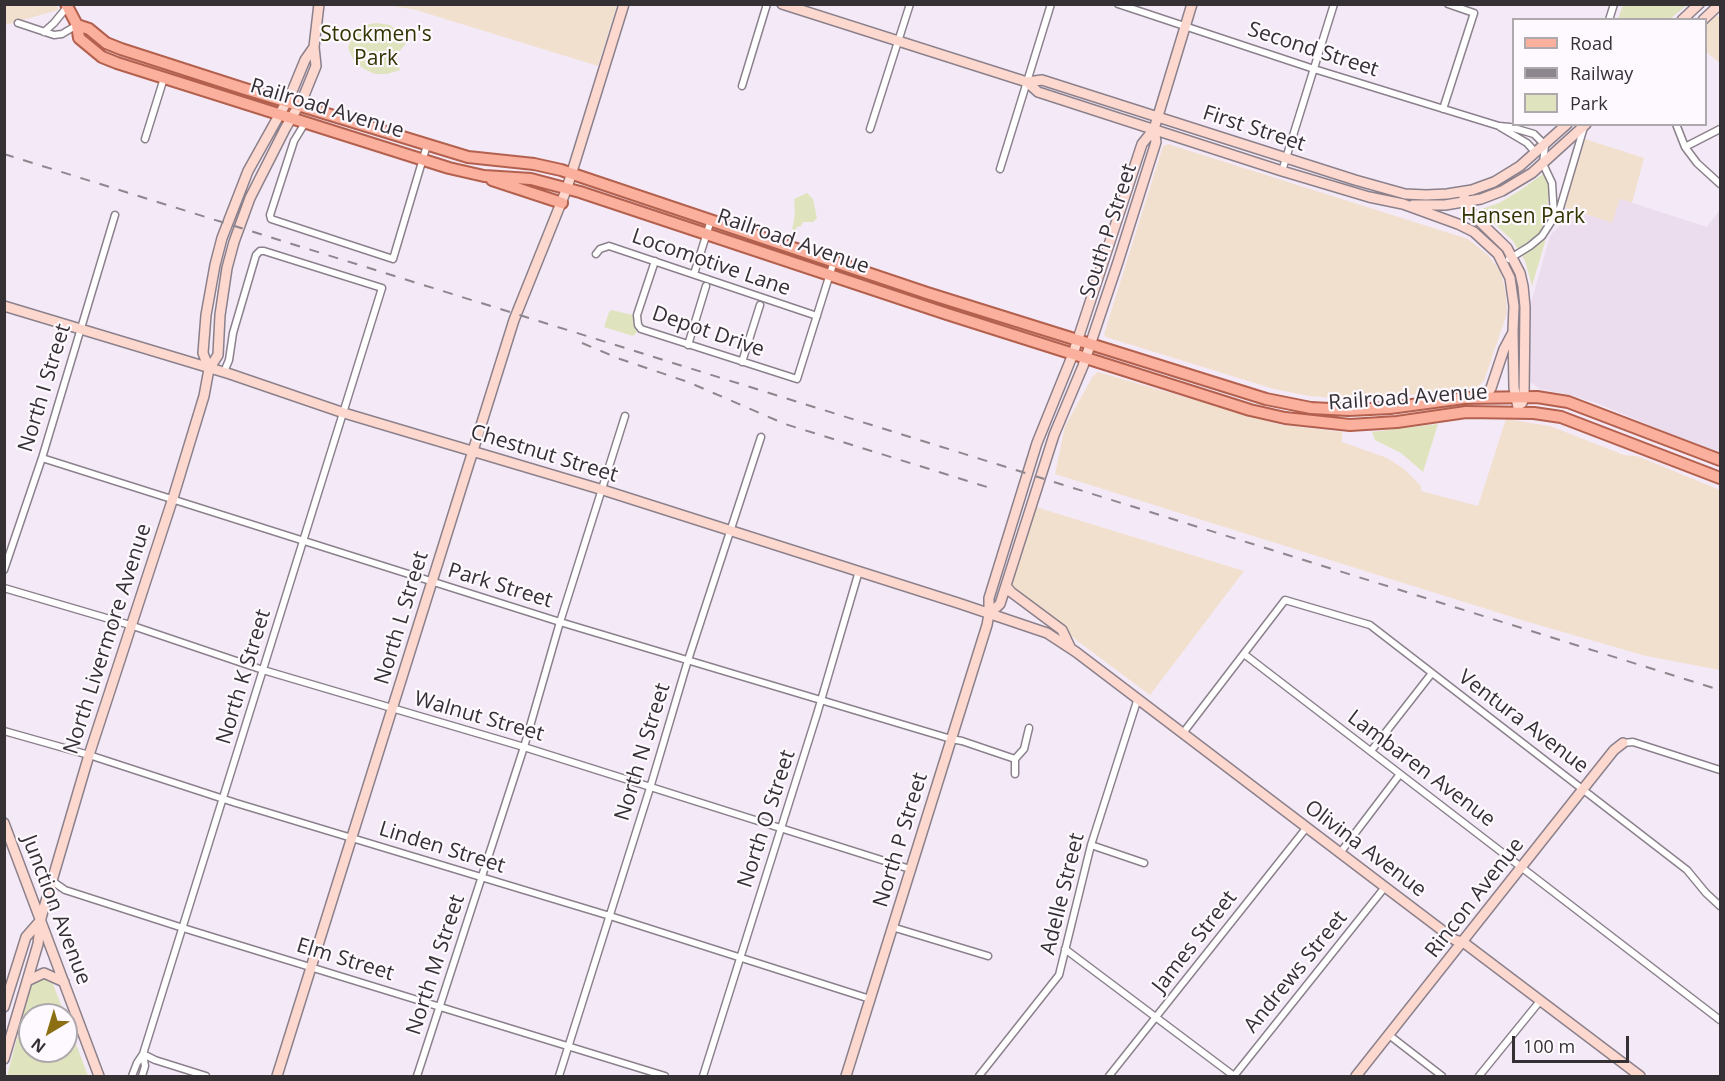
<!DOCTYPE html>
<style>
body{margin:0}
#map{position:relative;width:1725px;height:1081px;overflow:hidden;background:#f4e9f6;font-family:"Open Sans",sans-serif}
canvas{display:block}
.frame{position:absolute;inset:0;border:6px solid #343034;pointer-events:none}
.legend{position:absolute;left:1512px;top:18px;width:195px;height:108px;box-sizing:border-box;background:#fdf9fe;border:2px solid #ada9ad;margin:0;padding:8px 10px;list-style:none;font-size:18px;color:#343034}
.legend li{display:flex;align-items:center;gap:12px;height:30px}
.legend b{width:30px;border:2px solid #ada9ad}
.north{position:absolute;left:18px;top:1003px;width:60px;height:60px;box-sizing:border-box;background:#fdf9fe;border:2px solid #ada9ad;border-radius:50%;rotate:218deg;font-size:16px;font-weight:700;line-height:24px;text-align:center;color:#343034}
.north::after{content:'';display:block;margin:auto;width:21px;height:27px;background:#8c6f12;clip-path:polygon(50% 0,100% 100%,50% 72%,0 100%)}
.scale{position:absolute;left:1512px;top:1036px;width:117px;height:27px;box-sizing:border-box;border:3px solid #343034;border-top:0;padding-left:8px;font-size:18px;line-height:21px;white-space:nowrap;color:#343034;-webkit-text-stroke:4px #fdf9fe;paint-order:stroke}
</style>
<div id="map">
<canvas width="1725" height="1081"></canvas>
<div class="frame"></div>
<ul class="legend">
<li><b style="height:8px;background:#fbb09d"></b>Road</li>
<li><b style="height:8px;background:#8d868e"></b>Railway</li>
<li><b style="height:16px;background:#e0e4be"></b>Park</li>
</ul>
<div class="north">N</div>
<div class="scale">100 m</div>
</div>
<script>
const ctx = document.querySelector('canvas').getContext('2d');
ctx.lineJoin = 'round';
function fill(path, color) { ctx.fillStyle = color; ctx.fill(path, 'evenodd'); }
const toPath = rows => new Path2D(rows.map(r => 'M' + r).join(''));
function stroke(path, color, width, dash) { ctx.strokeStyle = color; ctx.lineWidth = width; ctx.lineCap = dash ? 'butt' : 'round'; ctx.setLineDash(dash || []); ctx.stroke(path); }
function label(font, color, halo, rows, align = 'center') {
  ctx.font = font + ' "Open Sans",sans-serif'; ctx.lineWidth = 4.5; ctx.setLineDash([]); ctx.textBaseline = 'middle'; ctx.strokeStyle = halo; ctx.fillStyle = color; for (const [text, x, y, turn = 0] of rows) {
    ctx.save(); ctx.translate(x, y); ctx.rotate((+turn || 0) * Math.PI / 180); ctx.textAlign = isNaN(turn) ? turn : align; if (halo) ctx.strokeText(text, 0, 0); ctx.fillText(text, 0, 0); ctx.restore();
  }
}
const commercial = toPath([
 [5,5,57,5,58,10,5,25],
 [387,5,617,4,617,5,598,66,416,10],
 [1720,16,1720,63,1706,52,1706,25,1714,17],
 [1585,139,1644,158,1632,203,1620,199,1612,223,1564,207],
 [1168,144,1468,239,1488,255,1501,272,1506,295,1507,313,1484,381,1476,388,1392,397,1347,399,1309,396,1274,389,1106,337,1104,334,1163,146],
 [1098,372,1281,425,1342,432,1342,442,1387,458,1404,469,1421,486,1421,491,1478,506,1506,419,1550,426,1624,455,1637,456,1720,490,1720,670,1646,656,1525,621,1055,474,1065,426,1093,376],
 [1036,507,1244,571,1150,695,1016,595,1011,588]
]);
const built = toPath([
 [1620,199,1707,227,1720,210,1720,455,1594,402,1566,394,1540,389,1530,382,1528,370,1529,310,1550,236,1559,226,1564,207,1612,223]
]);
const green = toPath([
 [1623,5,1623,4,1687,5,1670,19,1618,19],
 [376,23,390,25,409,39,399,52,397,58,400,70,387,74,375,74,364,69,354,61,348,48,353,33,364,25],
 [1543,174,1546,176,1549,186,1545,242,1532,286,1525,261,1513,241,1484,214,1482,209,1499,203,1519,191],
 [807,193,813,199,817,218,813,222,803,222,801,226,797,227,795,232,792,231,795,213,794,199],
 [611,310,633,315,633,324,637,332,633,336,604,327,609,312],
 [1438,424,1423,472,1401,453,1375,440,1372,432],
 [48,971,65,1015,30,1015,30,1051,66,1051,66,1017,88,1076,7,1076,34,974]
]);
const street = toPath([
 [1118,4,1314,69,1499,126,1510,127,1534,134,1545,145,1543,164,1552,183,1554,216],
 [1609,20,1614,4],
 [18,23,54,35,62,34,77,25],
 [44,32,54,23,67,7],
 [742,86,767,4],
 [1443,109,1474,13,1448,4],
 [305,123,294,141,270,215,271,219,393,259,427,145],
 [1676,124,1685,147,1697,163,1720,184],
 [1500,127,1527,143,1536,153],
 [870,129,910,4],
 [145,139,164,78],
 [1685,147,1720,129],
 [1000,169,1051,4],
 [1282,171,1334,4],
 [596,254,600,249,609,246,817,316],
 [1509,259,1530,246,1542,236,1560,208,1584,127],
 [655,261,637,315,638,325,641,329,797,379,834,261],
 [694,274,711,220],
 [688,345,706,286],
 [742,362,760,305],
 [42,458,560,622,951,739,962,741,1015,759],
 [4,570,42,458,115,215],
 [4,588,130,625,263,670,524,747,910,869],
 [1244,654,1720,1020],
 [4,731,89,755,236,803,610,916,870,999],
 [1183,733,1285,600,1370,625,1687,870,1706,893,1720,906],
 [1623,743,1633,742,1720,770],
 [1371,751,1432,673],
 [1015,774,1015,759,1024,749,1029,728],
 [1091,845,1144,863],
 [1340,853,1400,774],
 [52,881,65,890,183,928,665,1076],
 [892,927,988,956],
 [1065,949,1234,1076],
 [1389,1035,1442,1076],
 [143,1054,155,1060,206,1076],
 [132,1076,137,1063,143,1054],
 [142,1076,145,1066,143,1054,382,288,264,251,260,251,256,255,233,333,229,360,224,372],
 [417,1076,524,747,560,622,625,416],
 [559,1076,650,788,688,660,761,437],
 [703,1076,817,714,859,571],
 [979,1076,1059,975,1091,845,1138,698],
 [1109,1076,1307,827],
 [1234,1076,1385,887],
 [1479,1076,1540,1001]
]);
const secondary = toPath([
 [782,4,1027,82,1042,80,1355,180,1405,194,1426,195,1447,194,1472,190,1494,182,1520,166,1567,124],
 [1682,20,1699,4],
 [1703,20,1720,4],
 [1027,82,1038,92,1282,171,1369,197,1403,204,1458,224,1474,232,1498,254,1510,278,1514,306,1513,331,1514,388,1519,412],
 [1462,192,1473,215,1507,248,1520,273,1523,286,1525,307,1524,396,1522,403],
 [1413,205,1445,205,1481,199,1502,191,1532,173,1586,124],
 [4,306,230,374,344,413,603,490,958,603,1047,633,1076,652,1385,887,1455,940,1463,942,1640,1076],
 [209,369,203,353,206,315,215,265,222,238,248,171,291,94,305,60,314,47],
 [1485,397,1491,388,1504,349,1512,334],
 [1006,586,1011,592,1062,630,1070,647],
 [989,614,1000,604,1054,435,1083,366,1118,262,1156,142,1154,129],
 [4,823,99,1076],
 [27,981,44,973,64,982],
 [4,1007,26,937,40,921],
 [4,1059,38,944,41,918,89,755,173,498,204,396,209,369,218,355,220,315,227,268,234,242,250,198,285,129,303,98,316,66,314,47,319,4],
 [277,1076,514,320,567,188,624,4],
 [846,1076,987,625,989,614,989,598,1037,443,1073,354,1142,144,1154,129,1192,4],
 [1356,1076,1583,789,1614,750,1623,743]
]);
const primary = toPath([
 [66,4,77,25,79,38,102,57,117,63,449,168,484,176,531,179,580,192,947,314,1250,410,1285,418,1350,425,1397,422,1466,412,1534,413,1561,417,1720,478],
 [77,25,89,29,106,43,121,49,242,88,468,157,534,164,561,170,927,293,1266,399,1311,408,1349,410,1390,408,1464,398,1537,397,1568,402,1720,460],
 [492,180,562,203]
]);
const rail = toPath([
 [4,154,1720,690],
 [582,343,620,359,688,382,785,424,987,487]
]);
const parkNames = [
 ["Stockmen's",376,35],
 ["Park",376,59],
 ["Hansen Park",1523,217]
];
const streetNames = [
 ["Second Street",1313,50,18],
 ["Railroad Avenue",327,109,17],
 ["First Street",1254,129,18],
 ["South P Street",1109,231,-72],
 ["Railroad Avenue",793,242,19],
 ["Locomotive Lane",711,263,19],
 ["Depot Drive",708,332,19],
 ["North I Street",45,388,-73],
 ["Railroad Avenue",1408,398,-4],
 ["Chestnut Street",544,454,17],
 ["Park Street",500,586,17],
 ["North L Street",402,618,-73],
 ["North Livermore Avenue",108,639,-72],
 ["North K Street",244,677,-73],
 ["Walnut Street",479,717,16],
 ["Ventura Avenue",1523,722,37],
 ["North N Street",643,752,-73],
 ["Lambaren Avenue",1421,769,37],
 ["North O Street",767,819,-72],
 ["North P Street",901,840,-73],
 ["Linden Street",442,848,17],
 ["Olivina Avenue",1365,849,37],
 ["Adelle Street",1063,894,-76],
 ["Rincon Avenue",1475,898,-52],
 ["Junction Avenue",56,910,69],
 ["James Street",1195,942,-52],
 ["Elm Street",345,960,17],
 ["North M Street",436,965,-72],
 ["Andrews Street",1296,972,-51]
];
fill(commercial, '#f2e0cf');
fill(built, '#ebdcee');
fill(green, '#e0e4be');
stroke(street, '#8b818c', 9);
stroke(secondary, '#8b818c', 12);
stroke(primary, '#b3614e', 14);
stroke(street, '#fff', 6);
stroke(secondary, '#fdd8ce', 9);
stroke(primary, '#fbb09d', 10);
stroke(rail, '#8d868e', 2, [10, 10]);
label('21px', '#313301', '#fdf9fe', parkNames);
label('21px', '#343034', '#fdf9fe', streetNames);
</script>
